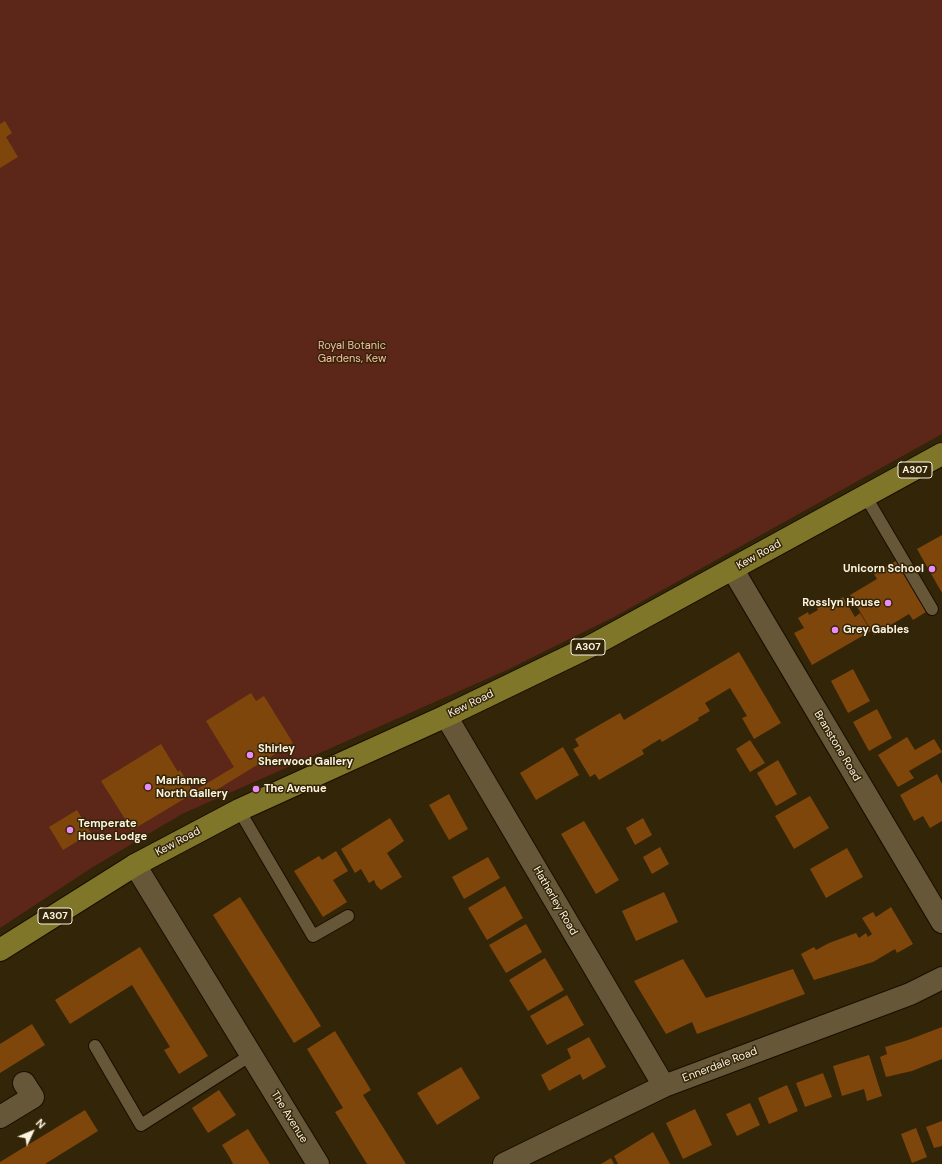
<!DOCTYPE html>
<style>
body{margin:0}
#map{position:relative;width:942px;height:1164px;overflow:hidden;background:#332507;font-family:"DM Sans",sans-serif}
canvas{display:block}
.north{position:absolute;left:12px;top:1112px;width:40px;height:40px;-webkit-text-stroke:3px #332507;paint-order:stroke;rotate:46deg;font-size:11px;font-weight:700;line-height:16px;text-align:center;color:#fcf3e1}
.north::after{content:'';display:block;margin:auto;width:14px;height:18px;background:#fcf3e1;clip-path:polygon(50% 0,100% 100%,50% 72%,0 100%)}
</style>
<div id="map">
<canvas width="942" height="1164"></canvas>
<div class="north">N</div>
</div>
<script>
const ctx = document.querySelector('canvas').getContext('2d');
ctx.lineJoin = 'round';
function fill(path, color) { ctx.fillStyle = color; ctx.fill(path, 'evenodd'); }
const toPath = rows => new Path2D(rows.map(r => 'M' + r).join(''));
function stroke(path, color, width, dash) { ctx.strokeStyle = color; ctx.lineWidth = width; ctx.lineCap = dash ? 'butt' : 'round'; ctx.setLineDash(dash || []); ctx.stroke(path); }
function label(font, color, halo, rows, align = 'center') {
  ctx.font = font + ' "DM Sans",sans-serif'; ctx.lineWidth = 3; ctx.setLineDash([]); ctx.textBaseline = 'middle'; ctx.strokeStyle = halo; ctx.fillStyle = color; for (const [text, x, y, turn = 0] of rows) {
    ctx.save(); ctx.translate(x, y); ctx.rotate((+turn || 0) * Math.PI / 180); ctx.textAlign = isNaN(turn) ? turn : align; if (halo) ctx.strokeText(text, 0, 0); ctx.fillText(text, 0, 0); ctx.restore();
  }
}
const green = toPath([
 [0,0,942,0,942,434,614,617,507,670,182,814,93,867,0,928]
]);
const building = toPath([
 [5,121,12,133,6,137,18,157,0,168,0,124],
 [942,535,942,593,917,549],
 [896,561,926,612,913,620,909,614,874,635,850,595,877,579,874,574],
 [843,597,855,617,860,613,871,631,812,665,794,633,804,628,798,618,808,612,809,615,818,610,817,608,828,601,830,604],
 [739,652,781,723,754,739,742,718,747,716,730,688,705,703,710,711,698,718,699,720,662,742,660,739,642,750,644,754,599,780,595,774,590,777,573,749,579,746,575,739,620,713,624,720],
 [853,669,870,701,848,713,831,681],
 [251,693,256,701,264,696,293,743,200,800,194,791,234,767,206,721],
 [877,709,892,738,869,751,853,722],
 [907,737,915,750,934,739,942,752,909,771,914,778,898,787,878,755],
 [750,740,765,763,750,772,736,749],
 [161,744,178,772,180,770,194,793,132,830,101,781],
 [563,747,579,775,536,800,520,773],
 [778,760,797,794,776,806,757,773],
 [937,774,942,784,942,821,930,828,923,816,914,821,900,795],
 [449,794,468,829,449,840,429,805],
 [810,796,829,828,794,849,775,816],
 [77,810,91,833,63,850,49,827],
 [390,818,404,841,387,853,402,877,381,890,376,885,374,880,369,883,361,869,355,873,341,849],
 [643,818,652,835,635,845,626,828],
 [584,821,619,880,596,894,561,834],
 [660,847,669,864,652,874,643,857],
 [847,848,863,877,826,898,810,869],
 [336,851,348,871,333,880,347,902,323,917,294,871,319,856,322,860],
 [488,857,500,878,464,899,452,877],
 [505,886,523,918,487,940,468,908],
 [664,892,678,922,636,941,622,911],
 [240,897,321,1026,294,1043,213,915],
 [891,907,913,944,897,953,895,949,873,962,814,980,801,954,814,947,816,950,829,943,856,933,859,938,866,933,868,937,872,934,862,918,873,912,876,917],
 [526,924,542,952,506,973,489,945],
 [140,947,208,1056,179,1074,164,1050,170,1047,132,985,70,1024,55,1000],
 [545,958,564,990,528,1011,509,980],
 [683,959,706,998,793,969,805,994,697,1034,692,1022,666,1034,634,981],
 [567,995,584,1025,547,1045,530,1016],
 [32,1024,45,1045,0,1073,0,1044],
 [942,1027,942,1059,912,1071,886,1077,880,1057,887,1054,885,1047,908,1040],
 [335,1031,371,1090,363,1095,406,1164,367,1164,335,1112,343,1108,307,1049],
 [589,1037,606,1067,583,1080,580,1074,549,1091,541,1075,571,1058,567,1049],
 [869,1055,882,1096,867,1101,864,1089,842,1096,833,1066],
 [461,1067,480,1098,437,1125,417,1093],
 [823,1073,832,1097,805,1107,796,1083],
 [787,1085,798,1111,769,1124,758,1098],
 [219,1090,236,1115,208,1133,192,1108],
 [750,1103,760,1125,737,1136,726,1114],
 [695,1109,712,1145,683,1159,666,1123],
 [85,1110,98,1131,45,1164,0,1164,0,1162],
 [942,1121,942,1146,934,1148,926,1127],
 [916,1128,927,1157,912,1163,901,1134],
 [248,1129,256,1142,270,1164,233,1164,230,1158,222,1145],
 [653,1132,670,1164,618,1164,614,1156],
 [611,1158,614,1164,601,1164]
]);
const service = toPath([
 [866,497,932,609],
 [239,810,313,936,348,916],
 [95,1046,141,1125,251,1055]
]);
const minor = toPath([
 [733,570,942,922],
 [446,716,664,1086],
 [135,865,318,1164],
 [0,1117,33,1097,24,1083],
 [504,1164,664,1086,910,994,942,978]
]);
const primary = toPath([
 [0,950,135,865,152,856,239,810,446,716,595,644,942,454]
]);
const markers = [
 [932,569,4,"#ec8cfb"],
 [888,603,4,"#ec8cfb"],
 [835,630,4,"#ec8cfb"],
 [250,755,4,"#ec8cfb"],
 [148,787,4,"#ec8cfb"],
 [256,789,4,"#ec8cfb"],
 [70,830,4,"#ec8cfb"]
];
const shields = [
 [915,470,34],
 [588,647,34],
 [55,916,34]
];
const shieldNames = [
 ["A307",915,470],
 ["A307",588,647],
 ["A307",55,916]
];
const parkNames = [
 ["Royal Botanic",352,346],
 ["Gardens, Kew",352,359]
];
const streetNames = [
 ["Kew Road",759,555,-29],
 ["Kew Road",471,704,-26],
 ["Branstone Road",837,746,59],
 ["Kew Road",178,842,-28],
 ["Hatherley Road",555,901,60],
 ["Ennerdale Road",720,1065,-21],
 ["The Avenue",289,1117,58]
];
const poiNames = [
 ["Unicorn School",924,569,"right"],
 ["Rosslyn House",880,603,"right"],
 ["Grey Gables",843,630],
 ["Shirley",258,749],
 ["Sherwood Gallery",258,762],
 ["Marianne",156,781],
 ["North Gallery",156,794],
 ["The Avenue",264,789],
 ["Temperate",78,824],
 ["House Lodge",78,837]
];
fill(green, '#5c2619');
fill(building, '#7f460b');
stroke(service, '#190e00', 14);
stroke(minor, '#190e00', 24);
stroke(primary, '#190e00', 24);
stroke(service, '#665739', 12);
stroke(minor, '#665739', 22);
stroke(primary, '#7f7629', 22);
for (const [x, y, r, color] of markers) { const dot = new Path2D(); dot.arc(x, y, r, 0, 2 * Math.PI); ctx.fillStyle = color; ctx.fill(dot); stroke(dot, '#332507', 1.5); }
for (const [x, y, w] of shields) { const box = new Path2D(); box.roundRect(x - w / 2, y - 8, w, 16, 3); ctx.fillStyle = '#332507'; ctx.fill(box); stroke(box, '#fcf3e1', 1); }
label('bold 10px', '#fcf3e1', null, shieldNames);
label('11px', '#fbbaaa', '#332507', parkNames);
label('11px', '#fcf3e1', '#332507', streetNames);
label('bold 11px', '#fcf3e1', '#332507', poiNames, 'left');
</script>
